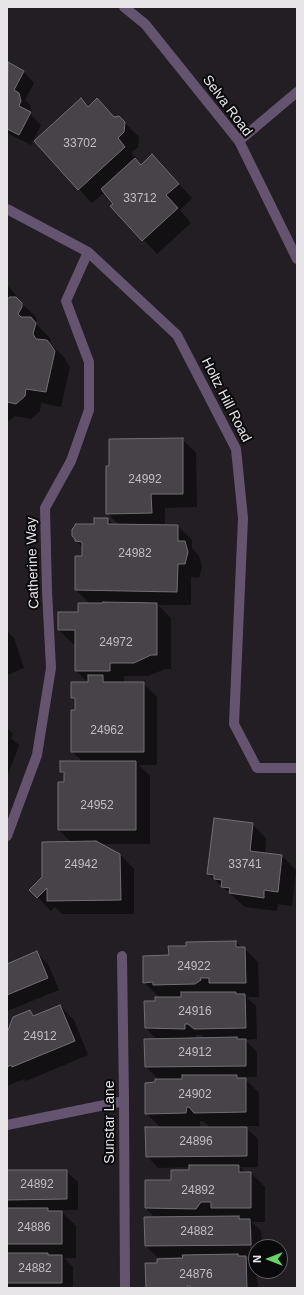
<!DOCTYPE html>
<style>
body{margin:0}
#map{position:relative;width:304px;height:1295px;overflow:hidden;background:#221e24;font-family:Arial,sans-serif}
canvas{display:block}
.frame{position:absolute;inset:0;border:8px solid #e8e5e9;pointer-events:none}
.north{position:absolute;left:248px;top:1239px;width:40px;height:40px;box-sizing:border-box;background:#0a090b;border:1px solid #636164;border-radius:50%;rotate:270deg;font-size:11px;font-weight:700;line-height:16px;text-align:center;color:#e8e5e9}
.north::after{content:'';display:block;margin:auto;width:14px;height:18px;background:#66d467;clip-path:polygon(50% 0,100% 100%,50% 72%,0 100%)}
</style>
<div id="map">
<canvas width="304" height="1295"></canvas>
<div class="frame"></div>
<div class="north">N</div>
</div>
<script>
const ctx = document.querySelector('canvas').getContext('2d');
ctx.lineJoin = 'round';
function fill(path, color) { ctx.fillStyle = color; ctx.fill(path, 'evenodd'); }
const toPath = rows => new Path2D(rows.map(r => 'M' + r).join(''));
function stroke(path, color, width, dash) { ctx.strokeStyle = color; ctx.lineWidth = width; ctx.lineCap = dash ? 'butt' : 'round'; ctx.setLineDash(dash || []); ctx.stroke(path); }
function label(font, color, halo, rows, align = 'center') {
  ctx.font = font + ' Arial,sans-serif'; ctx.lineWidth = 4; ctx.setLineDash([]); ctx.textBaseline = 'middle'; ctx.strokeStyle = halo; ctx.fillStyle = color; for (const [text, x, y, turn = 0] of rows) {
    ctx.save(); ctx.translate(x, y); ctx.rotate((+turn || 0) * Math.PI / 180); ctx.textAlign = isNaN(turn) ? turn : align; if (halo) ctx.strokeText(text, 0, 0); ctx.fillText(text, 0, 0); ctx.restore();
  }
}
const shadow = toPath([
 [7,64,23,71,34,83,25,100,30,105,32,113,31,115,41,125,31,145,7,133],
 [81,100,89,107,114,118,119,117,139,137,138,147,131,153,139,161,138,162,141,166,152,155,192,198,180,210,191,223,157,254,112,206,115,204,105,192,92,203,79,189],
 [7,285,16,295,15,299,19,301,35,316,37,320,36,324,51,339,49,343,63,356,70,367,61,407,41,403,40,411,31,419,15,416,7,422],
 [182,439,196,453,197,507,165,508,165,526,178,526,192,540,192,548,199,556,202,567,199,578,191,577,191,605,158,605,171,618,171,669,165,669,148,676,124,676,124,683,143,683,157,697,157,765,139,765,150,776,150,844,98,844,120,854,134,869,134,914,62,914,55,907,51,911,31,890,72,843,59,830,65,783,65,776,61,771,83,762,72,751,76,711,76,702,72,698,89,683,76,671,76,644,73,644,59,630,90,604,76,590,83,557,83,548,76,541,77,539,95,525,108,519,114,525,119,525,107,513,110,467],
 [7,631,14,638,24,668,7,675],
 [7,728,13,734,11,738,19,745,8,774],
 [252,824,266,838,265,854,282,856,296,870,292,906,278,904,277,911,245,907,208,874],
 [236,942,242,948,244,948,258,962,259,997,246,997,256,1006,257,1039,245,1040,257,1052,257,1077,239,1077,241,1079,245,1079,259,1093,259,1126,240,1126,240,1128,246,1128,258,1139,258,1167,240,1167,246,1173,251,1173,265,1187,265,1222,252,1222,261,1231,262,1247,256,1247,256,1256,245,1257,256,1268,258,1288,147,1288,158,1264,187,1259,187,1257,157,1257,146,1246,155,1218,146,1208,172,1181,190,1171,190,1167,158,1168,147,1156,161,1128,146,1113,156,1083,159,1080,146,1067,145,1040,157,1040,146,1028,156,1002,160,998,144,982,170,956,187,947,187,943],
 [196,1035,201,1035,205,1039,196,1039],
 [200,1121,203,1121,211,1128,200,1128],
 [250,1228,252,1230,252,1250,250,1250],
 [37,953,48,964,59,990,7,1011,7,965],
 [60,1006,74,1020,88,1055,26,1081,24,1079,7,1086,7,1036,30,1012,35,1016],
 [7,1168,10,1171,66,1171,78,1182,78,1210,60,1210,76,1226,76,1258,64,1258,73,1267,73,1288,7,1288]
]);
const building = toPath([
 [8,62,24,71,14,90,19,93,21,101,19,106,31,112,19,135,7,129,8,62],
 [81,98,88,107,97,98,114,117,119,116,125,122,124,132,118,138,125,147,78,190,34,141,81,98],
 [152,154,179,184,166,195,178,208,142,241,110,206,113,204,101,189,135,158,141,165,152,154],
 [10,297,16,297,22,303,22,307,18,314,21,317,31,317,36,323,33,334,36,339,47,340,55,351,46,392,26,389,25,396,16,404,7,402,7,299,10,297],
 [183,438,183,494,151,494,152,513,106,514,106,466,109,466,109,439,183,438],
 [94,518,108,518,108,524,178,525,178,541,185,541,188,552,185,564,178,564,177,592,75,590,75,556,82,556,82,542,75,541,75,539,72,536,72,529,75,526,75,524,94,524,94,518],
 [103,602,157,603,157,655,151,655,134,663,110,663,110,671,75,671,75,630,58,630,58,612,78,612,78,603,103,603,103,602],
 [88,675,103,675,103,682,144,682,144,752,71,752,71,710,75,710,75,698,71,698,71,682,88,682,88,675],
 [60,761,136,761,136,830,58,830,58,782,64,782,64,772,60,772,60,761],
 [214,818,253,823,250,851,282,855,278,892,264,890,264,898,229,893,230,888,221,887,222,880,214,879,214,875,207,874,214,818],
 [96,841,120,854,121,900,47,901,47,888,37,898,29,890,42,877,42,842,96,841],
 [236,941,236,947,245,947,246,983,209,983,209,978,200,978,201,980,195,984,153,985,153,982,143,983,143,956,169,955,168,946,186,946,186,942,236,941],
 [37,951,48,978,7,995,7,964,37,951],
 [181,992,236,992,236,994,245,994,246,1028,194,1029,188,1024,185,1024,185,1029,145,1028,144,1001,155,1001,155,997,181,997,181,992],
 [60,1005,75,1041,12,1067,11,1065,7,1067,7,1033,13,1017,30,1010,33,1016,60,1005],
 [237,1037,237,1039,246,1039,246,1066,145,1067,144,1039,237,1037],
 [182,1075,237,1075,237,1078,246,1078,246,1112,194,1113,189,1107,187,1107,186,1113,145,1114,145,1083,155,1082,155,1079,182,1079,182,1075],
 [145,1127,247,1127,247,1156,146,1157,145,1127],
 [189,1165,239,1165,239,1172,251,1172,251,1208,211,1208,211,1202,201,1202,196,1209,145,1208,145,1180,171,1180,171,1170,189,1170,189,1165],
 [7,1170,67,1170,67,1199,7,1200,7,1170],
 [7,1208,48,1208,48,1211,62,1211,62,1244,7,1244,7,1208],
 [239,1216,239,1219,250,1219,251,1245,145,1246,144,1217,239,1216],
 [7,1253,48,1253,48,1255,62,1255,62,1283,7,1283,7,1253],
 [238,1254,238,1256,246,1256,247,1288,192,1288,190,1286,187,1286,187,1288,146,1288,145,1263,157,1263,157,1259,183,1258,182,1255,238,1254]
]);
const minor = toPath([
 [7,209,88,252,177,335,236,449,243,518,234,724,257,768,297,768],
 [7,836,37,755,51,668,47,591,45,508,71,461,89,410,89,362,66,301,88,252],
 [122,956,124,1101,125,1288],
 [7,1125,124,1101]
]);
const tertiary = toPath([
 [124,7,145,24,239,141,297,259],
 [239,141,297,92]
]);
const numberNames = [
 ["33702",80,144],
 ["33712",140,199],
 ["24992",145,480],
 ["24982",135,554],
 ["24972",116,643],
 ["24962",107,731],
 ["24952",97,806],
 ["24942",81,865],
 ["33741",245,865],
 ["24922",194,967],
 ["24916",195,1012],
 ["24912",40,1037],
 ["24912",195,1053],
 ["24902",195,1095],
 ["24896",196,1142],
 ["24892",37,1185],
 ["24892",198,1191],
 ["24886",34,1228],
 ["24882",197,1232],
 ["24882",35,1269],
 ["24876",196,1275]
];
const streetNames = [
 ["Selva Road",227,106,53],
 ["Holtz Hill Road",226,400,63],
 ["Catherine Way",33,563,-92],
 ["Sunstar Lane",110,1122,-90]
];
fill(shadow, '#0007');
fill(building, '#474349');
stroke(building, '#736e75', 1);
stroke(minor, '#65546f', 10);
stroke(tertiary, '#65546f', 10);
label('12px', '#c0bcc1', null, numberNames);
label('14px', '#e8e5e9', '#0a090b', streetNames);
</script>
